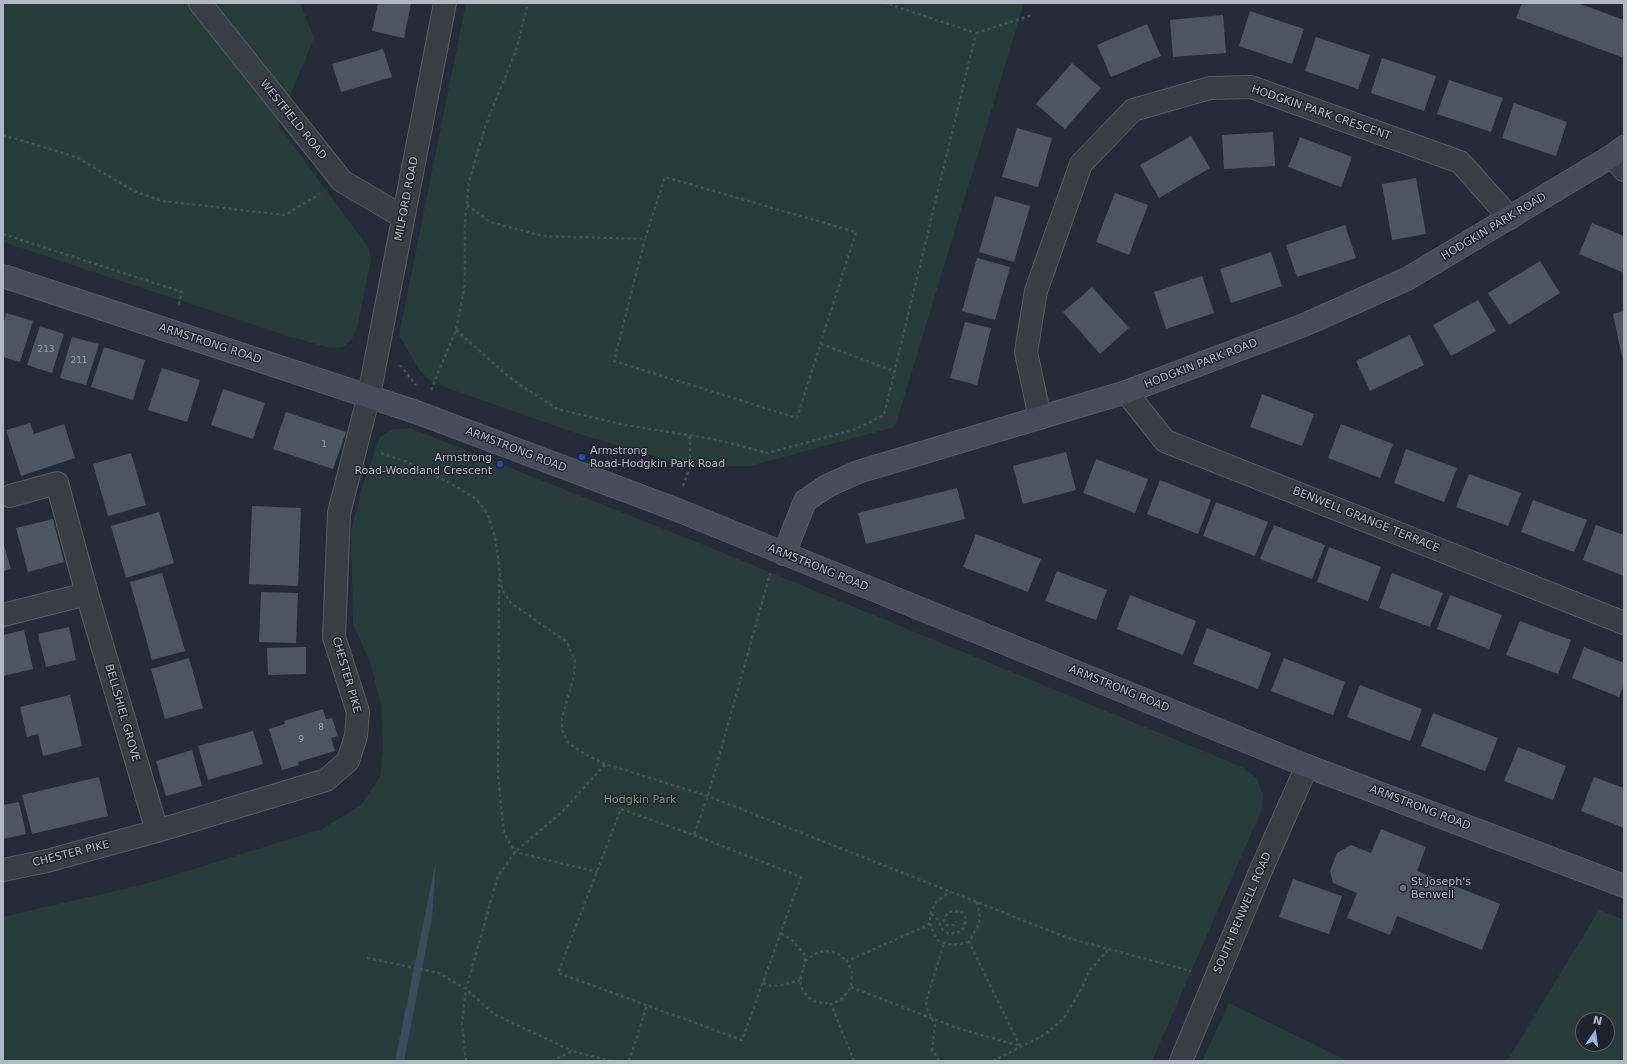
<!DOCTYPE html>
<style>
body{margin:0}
#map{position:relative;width:1627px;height:1064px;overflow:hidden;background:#232c36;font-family:"DejaVu Sans",sans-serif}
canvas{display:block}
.frame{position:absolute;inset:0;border:4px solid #b1b9c3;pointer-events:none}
.north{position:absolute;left:1575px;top:1012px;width:40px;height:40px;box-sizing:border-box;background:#1c232b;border:1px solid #585f68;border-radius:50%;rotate:13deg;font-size:11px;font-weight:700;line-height:16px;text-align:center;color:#b1b9c3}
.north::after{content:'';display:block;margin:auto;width:14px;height:18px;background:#8fb6ea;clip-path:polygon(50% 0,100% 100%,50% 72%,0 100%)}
</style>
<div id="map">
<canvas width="1627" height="1064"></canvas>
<div class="frame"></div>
<div class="north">N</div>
</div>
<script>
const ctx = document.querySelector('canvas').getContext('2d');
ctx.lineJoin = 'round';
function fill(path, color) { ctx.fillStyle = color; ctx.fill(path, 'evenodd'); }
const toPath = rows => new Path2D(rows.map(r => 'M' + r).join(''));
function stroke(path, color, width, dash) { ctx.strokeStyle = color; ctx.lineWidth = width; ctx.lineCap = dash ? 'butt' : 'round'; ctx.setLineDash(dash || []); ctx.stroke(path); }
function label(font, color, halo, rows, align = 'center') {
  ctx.font = font + ' "DejaVu Sans",sans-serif'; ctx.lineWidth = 3; ctx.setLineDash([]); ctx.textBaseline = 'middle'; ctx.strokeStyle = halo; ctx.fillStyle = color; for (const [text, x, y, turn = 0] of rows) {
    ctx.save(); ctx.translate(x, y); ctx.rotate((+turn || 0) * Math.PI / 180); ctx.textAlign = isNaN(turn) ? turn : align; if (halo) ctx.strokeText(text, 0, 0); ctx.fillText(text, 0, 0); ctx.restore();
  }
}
const green = toPath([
 [3,3,300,3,314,38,278,125,368,247,371,259,357,329,351,340,343,347,330,348,288,336,3,242],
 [466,3,1024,3,895,427,750,466,690,467,573,432,433,383,420,371,399,335],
 [410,428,699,543,1242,767,1256,778,1263,794,1262,809,1152,1061,3,1061,3,917,149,883,322,829,361,805,380,777,383,748,381,706,371,665,353,624,351,531,360,494,380,437,393,429],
 [1599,910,1624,920,1624,1061,1507,1061],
 [1583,1020,1607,1020,1607,1044,1583,1044],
 [1229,1003,1348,1061,1202,1061]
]);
const water = toPath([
 [436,861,432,918,404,1061,395,1061]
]);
const building = toPath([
 [378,3,411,3,404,38,372,31],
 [1522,3,1578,3,1624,20,1624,58,1516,18],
 [1250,11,1304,29,1292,64,1239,46],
 [1223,15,1226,53,1173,57,1170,20],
 [1147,24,1161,56,1111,77,1097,45],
 [1316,37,1370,55,1358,89,1305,71],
 [383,49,392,77,341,92,332,64],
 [1382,58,1436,76,1424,111,1371,93],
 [1072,63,1101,88,1065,129,1036,104],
 [1449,80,1503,98,1491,132,1437,114],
 [1514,103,1567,122,1556,156,1502,138],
 [1017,128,1052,138,1038,187,1002,177],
 [1273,132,1275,166,1224,169,1222,135],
 [1191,136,1210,168,1159,198,1140,165],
 [1300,137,1352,157,1341,187,1288,167],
 [1416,178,1426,234,1392,240,1382,184],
 [1115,193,1148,205,1129,255,1096,242],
 [995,196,1030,206,1014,262,979,252],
 [1592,223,1624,236,1624,273,1579,254],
 [1345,225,1356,258,1297,277,1286,245],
 [1271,252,1282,286,1231,303,1220,269],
 [977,258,1010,267,995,320,962,311],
 [1540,261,1560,293,1509,325,1488,293],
 [1202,276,1214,313,1166,329,1154,292],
 [1092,287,1129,328,1100,354,1063,312],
 [1478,300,1496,331,1451,356,1433,325],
 [1624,311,1624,361,1623,361,1613,314],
 [6,313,33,321,20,362,3,357,3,325],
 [965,322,991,328,977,385,950,378],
 [40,326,64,334,52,373,27,365],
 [1410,335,1424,365,1370,391,1356,361],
 [72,337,99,344,86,385,60,378],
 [104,347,145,360,133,400,91,387],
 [162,368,200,380,187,422,148,410],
 [223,389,265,403,253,439,211,425],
 [1262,394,1314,414,1302,446,1250,427],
 [286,412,346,432,333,469,273,449],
 [30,423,34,434,64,424,75,458,21,476,6,430],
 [1341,424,1393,444,1380,478,1328,458],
 [1406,449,1457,468,1444,502,1394,483],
 [1066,452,1076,490,1023,504,1013,466],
 [131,453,146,505,108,516,93,464],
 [1096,459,1148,479,1135,513,1083,493],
 [1469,474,1521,493,1508,526,1456,507],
 [1160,480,1211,500,1198,534,1147,514],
 [957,488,965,519,866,544,858,513],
 [1533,500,1587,520,1574,552,1521,532],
 [1216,502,1268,522,1255,556,1203,536],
 [252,506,301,508,298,586,249,584],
 [159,512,174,563,126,578,111,526],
 [53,519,64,562,28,572,16,528],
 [1274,525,1325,545,1312,579,1260,559],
 [1596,525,1624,535,1624,576,1583,560],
 [976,534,1041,559,1028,592,963,567],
 [3,542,11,569,3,571],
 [1329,547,1381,567,1368,601,1317,582],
 [1057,571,1107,590,1096,620,1045,601],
 [162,573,185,651,152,660,130,582],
 [1392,573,1443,593,1430,627,1379,608],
 [261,592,298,593,296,643,259,642],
 [1130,595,1196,621,1183,655,1117,629],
 [1450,595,1502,615,1489,649,1437,629],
 [1520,621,1571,640,1558,674,1506,655],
 [69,627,76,660,46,667,38,634],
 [1207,628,1271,653,1258,689,1193,664],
 [24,630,33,669,3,676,3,635],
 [306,647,306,674,268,675,267,648],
 [1584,647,1624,663,1624,684,1619,697,1572,678],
 [189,658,203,708,165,719,151,669],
 [1284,658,1345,682,1333,715,1271,691],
 [1360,685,1422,709,1410,741,1347,717],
 [70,695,82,746,43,756,38,734,27,737,20,707],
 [323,709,326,719,332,718,338,736,331,738,335,751,298,762,299,765,282,770,269,729,285,724,284,721],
 [1433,713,1498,738,1485,771,1421,746],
 [253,731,263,764,208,780,198,746],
 [1518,747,1566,766,1553,800,1504,781],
 [192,750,202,786,166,796,156,761],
 [99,777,108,816,32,834,22,795],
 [1594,777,1624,788,1624,828,1581,811],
 [19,802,26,834,3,839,3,805],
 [1381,829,1426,847,1417,871,1500,904,1482,950,1397,916,1390,935,1347,918,1357,893,1333,883,1330,871,1337,853,1351,845,1371,853],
 [1293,879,1342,896,1329,934,1279,917]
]);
const path = toPath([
 [976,33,1032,15],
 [3,135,76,157,134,191,162,201,285,215,320,194],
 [467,205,490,222,543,236,645,239,665,177,856,232,797,418,614,361,645,239],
 [3,234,182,292,178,307],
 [456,330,510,378,557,409,625,425,713,439,768,453,856,429,884,415,976,33,885,3],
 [821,344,894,371],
 [400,365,416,385],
 [431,390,456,330,465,284,465,223,469,181,486,124,516,51,528,3],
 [381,453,405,461,448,482,476,499,488,514,496,542,502,590,511,603,567,642,575,660,574,676,562,718,562,730,568,743,585,754,605,764,708,796,1068,938,1191,971],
 [683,486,690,467,690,436],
 [499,578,498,776,504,833,515,852,597,872],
 [694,835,801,877,742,1040,558,973,621,809,694,835,708,796,770,574],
 [977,902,980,916,979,924,969,942,1020,1046],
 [931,914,937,919,943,930,949,934,962,931,966,920,965,915,960,911,948,912,944,920,946,925,954,925,956,921],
 [930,923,934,934,938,940,944,943,953,945,969,942],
 [781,933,792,940,804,954,805,962,800,980,802,989,808,997,816,1002,831,1004],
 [367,958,439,973,466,989,494,1014,572,1051],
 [805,961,818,952,829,951,837,953,847,961],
 [763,983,771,986,782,985,800,980],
 [851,987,957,1028,1020,1046],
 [466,1061,462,1023,466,989,498,876,515,852,562,812,605,764],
 [552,1061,572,1051,611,1061],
 [629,1061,647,1005],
 [854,1061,831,1004,842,999,851,987,852,972,847,961,924,927,930,923,930,914,937,901,950,892],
 [939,1061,932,1050,935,1025,926,1006,927,998,944,943],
 [993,1061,1044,1035,1063,1019,1080,992,1090,970,1108,950]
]);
const street = toPath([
 [200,3,342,181,403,217],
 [1612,156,1624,170],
 [1126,392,1165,441,1624,623],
 [1040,418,1026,352,1036,291,1081,164,1133,110,1210,88,1251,87,1460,162,1510,218],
 [10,496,57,483,87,594,157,831],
 [3,615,87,594],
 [3,870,47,861,157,831,326,780,348,761,356,736,358,712,334,637,339,513,369,395,445,3],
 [1181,1061,1261,870,1307,766]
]);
const secondary = toPath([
 [3,276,416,412,675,509,1307,766,1624,886],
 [784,554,805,501,827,486,858,472,1126,392,1304,325,1407,279,1612,156,1624,147]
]);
const markers = [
 [582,457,4,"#1a4fb4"],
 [500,464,4,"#1a4fb4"],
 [1403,888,4,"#6b7280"]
];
const numberNames = [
 ["213",46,350],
 ["211",79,361],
 ["1",324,445],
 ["8",321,728],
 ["9",301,740]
];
const streetNames = [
 ["HODGKIN PARK CRESCENT",1321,113,19],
 ["WESTFIELD ROAD",293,120,51],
 ["MILFORD ROAD",407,199,-79],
 ["HODGKIN PARK ROAD",1494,227,-31],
 ["ARMSTRONG ROAD",210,344,18],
 ["HODGKIN PARK ROAD",1201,364,-21],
 ["ARMSTRONG ROAD",516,450,21],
 ["BENWELL GRANGE TERRACE",1366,520,22],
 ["ARMSTRONG ROAD",818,568,22],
 ["CHESTER PIKE",346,675,74],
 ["ARMSTRONG ROAD",1119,689,22],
 ["BELLSHIEL GROVE",122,713,74],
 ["ARMSTRONG ROAD",1420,808,21],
 ["CHESTER PIKE",71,854,-14],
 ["SOUTH BENWELL ROAD",1243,913,-67]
];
const poiNames = [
 ["Armstrong",590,451],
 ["Road-Hodgkin Park Road",590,464],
 ["Armstrong",492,458,"right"],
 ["Road-Woodland Crescent",492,471,"right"],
 ["St Joseph's",1411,882],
 ["Benwell",1411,895]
];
const parkNames = [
 ["Hodgkin Park",640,800]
];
fill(green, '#283a39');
fill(water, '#3a4b5d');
fill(building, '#4c5661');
stroke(street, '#545c64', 24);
stroke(secondary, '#545c64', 24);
stroke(path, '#455556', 2.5, [3, 3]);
stroke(street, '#373e46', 22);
stroke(secondary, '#454d59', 22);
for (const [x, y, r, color] of markers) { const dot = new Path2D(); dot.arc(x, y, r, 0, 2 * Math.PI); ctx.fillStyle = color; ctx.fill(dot); stroke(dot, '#1c232b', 1.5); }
label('9px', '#98a0aa', null, numberNames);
label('11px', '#b1b9c3', '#1c232b', streetNames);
label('11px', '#b1b9c3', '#1c232b', poiNames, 'left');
label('11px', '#739679', '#1c232b', parkNames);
</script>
